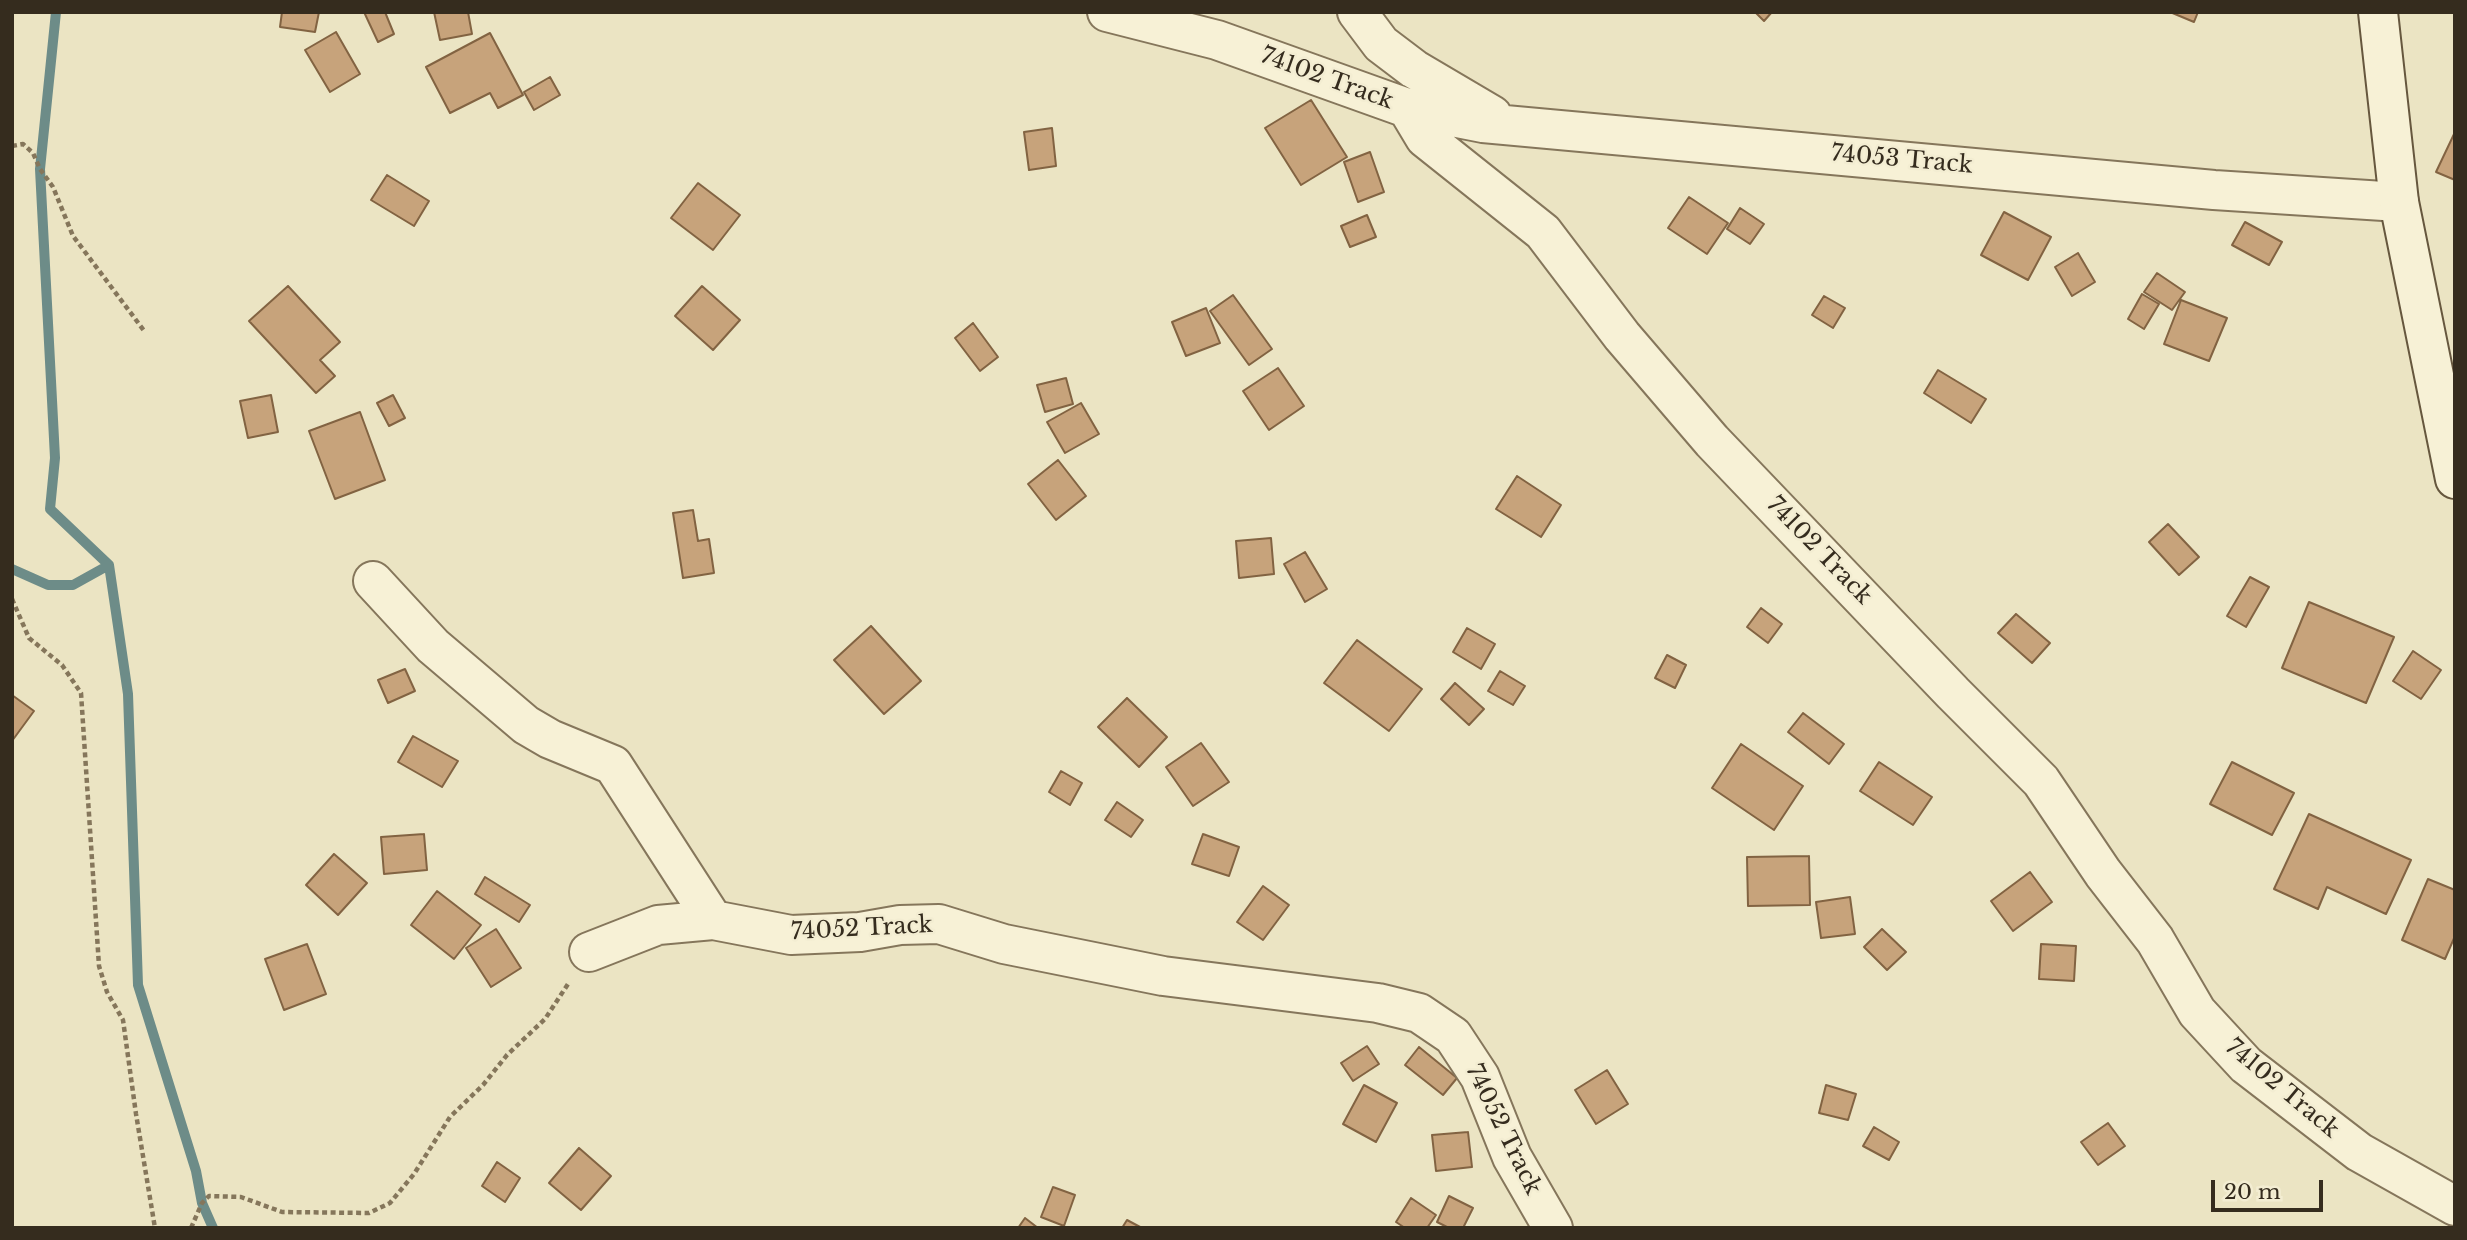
<!DOCTYPE html>
<style>
body{margin:0}
#map{position:relative;width:2467px;height:1240px;overflow:hidden;background:#ebe4c3;font-family:"Libre Baskerville",serif}
canvas{display:block}
.frame{position:absolute;inset:0;border:14px solid #352c1e;pointer-events:none}
.scale{position:absolute;left:2211px;top:1180px;width:112px;height:32px;box-sizing:border-box;border:4px solid #352c1e;border-top:0;padding-left:9px;font-size:21px;line-height:24px;white-space:nowrap;color:#352c1e;-webkit-text-stroke:5px #f3edd2;paint-order:stroke}
</style>
<div id="map">
<canvas width="2467" height="1240"></canvas>
<div class="frame"></div>
<div class="scale">20 m</div>
</div>
<script>
const ctx = document.querySelector('canvas').getContext('2d');
ctx.lineJoin = 'round';
const toPath = rows => new Path2D(rows.map(r => 'M' + r).join(''));
function stroke(path, color, width, dash) { ctx.strokeStyle = color; ctx.lineWidth = width; ctx.lineCap = dash ? 'butt' : 'round'; ctx.setLineDash(dash || []); ctx.stroke(path); }
function fill(path, color) { ctx.fillStyle = color; ctx.fill(path, 'evenodd'); }
function label(font, color, halo, rows, align = 'center') {
  ctx.font = font + ' "Libre Baskerville",serif'; ctx.lineWidth = 5; ctx.setLineDash([]); ctx.textBaseline = 'middle'; ctx.strokeStyle = halo; ctx.fillStyle = color; for (const [text, x, y, turn = 0] of rows) {
    ctx.save(); ctx.translate(x, y); ctx.rotate((+turn || 0) * Math.PI / 180); ctx.textAlign = isNaN(turn) ? turn : align; if (halo) ctx.strokeText(text, 0, 0); ctx.fillText(text, 0, 0); ctx.restore();
  }
}
const stream = toPath([
 [56,12,40,169,55,458,50,509,109,565,128,694,138,985,196,1171,202,1203,213,1228],
 [12,569,48,585,73,585,109,565]
]);
const building = toPath([
 [282,12,319,12,315,32,280,27,282,12],
 [364,12,385,12,394,34,378,42,364,12],
 [434,12,468,12,472,34,440,40,434,12],
 [1755,12,1772,12,1764,21,1755,12],
 [2170,12,2198,12,2194,22,2170,12],
 [336,32,360,74,330,92,305,50,336,32],
 [490,33,523,95,498,108,490,93,450,113,426,67,490,33],
 [550,77,560,95,534,110,524,92,550,77],
 [1311,100,1347,157,1301,185,1265,128,1311,100],
 [1052,128,1056,166,1029,170,1024,132,1052,128],
 [2455,132,2455,180,2436,172,2455,132],
 [1370,152,1384,192,1358,202,1344,162,1370,152],
 [387,175,429,201,414,226,371,200,387,175],
 [698,183,740,215,713,250,671,218,698,183],
 [1689,197,1728,223,1707,254,1668,228,1689,197],
 [1740,208,1764,224,1750,244,1727,229,1740,208],
 [2004,212,2051,237,2028,280,1981,255,2004,212],
 [1367,215,1376,237,1350,247,1341,226,1367,215],
 [2245,222,2282,242,2269,265,2232,245,2245,222],
 [2078,253,2095,282,2072,296,2055,267,2078,253],
 [2157,273,2185,292,2172,310,2144,292,2157,273],
 [288,286,340,342,320,360,335,376,316,393,249,321,288,286],
 [702,286,740,320,713,350,675,316,702,286],
 [2142,294,2159,304,2144,329,2128,319,2142,294],
 [1233,295,1272,349,1249,365,1210,311,1233,295],
 [1824,296,1845,308,1833,328,1812,315,1824,296],
 [2181,300,2227,318,2209,361,2164,344,2181,300],
 [1206,308,1220,343,1186,356,1172,322,1206,308],
 [973,323,998,357,980,371,955,338,973,323],
 [1278,368,1304,406,1269,430,1243,391,1278,368],
 [1938,370,1986,399,1971,423,1924,393,1938,370],
 [1066,378,1073,404,1045,412,1037,385,1066,378],
 [271,395,278,432,248,438,240,401,271,395],
 [393,395,405,418,389,426,377,403,393,395],
 [1081,403,1099,434,1065,453,1047,422,1081,403],
 [360,412,385,480,335,499,309,431,360,412],
 [1058,460,1086,496,1056,520,1028,484,1058,460],
 [1517,476,1561,505,1541,537,1496,509,1517,476],
 [693,510,698,541,709,539,714,573,683,578,673,513,693,510],
 [2168,524,2199,557,2179,575,2149,542,2168,524],
 [1271,538,1274,574,1239,578,1236,541,1271,538],
 [1305,552,1327,589,1305,602,1284,564,1305,552],
 [2250,577,2269,587,2246,627,2227,616,2250,577],
 [2309,602,2394,637,2366,703,2282,668,2309,602],
 [1761,608,1782,624,1768,643,1747,627,1761,608],
 [2016,614,2050,643,2032,663,1998,633,2016,614],
 [871,626,921,681,884,714,834,660,871,626],
 [1467,628,1495,644,1481,669,1453,652,1467,628],
 [1357,640,1422,689,1389,731,1324,683,1357,640],
 [2413,651,2441,670,2421,699,2393,681,2413,651],
 [1667,655,1686,665,1675,688,1655,678,1667,655],
 [405,669,415,691,388,703,378,680,405,669],
 [1500,671,1525,686,1513,705,1488,691,1500,671],
 [1455,683,1484,709,1469,725,1441,699,1455,683],
 [12,695,34,711,12,741,12,695],
 [1127,698,1167,737,1139,767,1098,727,1127,698],
 [1803,713,1844,744,1829,764,1788,732,1803,713],
 [413,736,458,761,442,787,398,762,413,736],
 [1201,743,1229,782,1193,806,1166,767,1201,743],
 [1741,744,1803,786,1774,830,1712,788,1741,744],
 [1879,762,1932,797,1913,825,1860,791,1879,762],
 [2232,762,2294,793,2272,835,2210,804,2232,762],
 [1061,771,1082,783,1070,805,1049,792,1061,771],
 [1117,802,1143,820,1131,837,1105,820,1117,802],
 [2309,814,2411,860,2386,914,2327,887,2318,909,2274,889,2309,814],
 [424,834,427,870,384,874,381,837,424,834],
 [1203,834,1239,847,1229,876,1192,864,1203,834],
 [334,854,367,883,338,915,306,885,334,854],
 [1809,856,1810,905,1748,906,1747,857,1809,856],
 [2030,872,2052,902,2013,931,1991,901,2030,872],
 [485,877,530,905,519,922,475,894,485,877],
 [2428,879,2455,890,2455,936,2445,959,2402,940,2428,879],
 [1263,886,1289,905,1263,940,1237,922,1263,886],
 [437,891,481,925,454,959,411,925,437,891],
 [1850,897,1855,934,1821,938,1816,902,1850,897],
 [496,929,521,968,491,987,466,948,496,929],
 [1882,929,1906,952,1887,970,1864,947,1882,929],
 [307,944,326,994,284,1010,265,959,307,944],
 [2041,944,2076,946,2074,981,2039,979,2041,944],
 [1367,1046,1379,1064,1353,1081,1341,1063,1367,1046],
 [1419,1047,1457,1078,1443,1095,1405,1065,1419,1047],
 [1607,1070,1628,1104,1596,1124,1575,1090,1607,1070],
 [1364,1085,1397,1103,1376,1142,1343,1124,1364,1085],
 [1826,1085,1856,1094,1848,1120,1819,1113,1826,1085],
 [2108,1123,2125,1146,2098,1165,2081,1142,2108,1123],
 [1874,1127,1899,1142,1889,1160,1863,1146,1874,1127],
 [1468,1132,1472,1167,1436,1171,1432,1135,1468,1132],
 [579,1148,611,1176,581,1210,549,1183,579,1148],
 [497,1162,520,1178,505,1202,482,1186,497,1162],
 [1053,1187,1075,1195,1064,1226,1041,1217,1053,1187],
 [1449,1196,1473,1208,1463,1228,1449,1228,1437,1222,1449,1196],
 [1411,1198,1436,1215,1427,1228,1405,1228,1396,1222,1411,1198],
 [1025,1218,1038,1228,1018,1228,1025,1218],
 [1127,1220,1142,1228,1122,1228,1127,1220]
]);
const path = toPath([
 [12,146,23,144,33,153,40,169,53,187,73,236,145,332],
 [12,599,29,638,62,665,81,693,99,966,107,992,123,1020,136,1114,155,1228],
 [191,1228,202,1203,209,1196,241,1197,282,1212,369,1213,390,1203,414,1174,450,1117,483,1085,507,1055,545,1019,568,984]
]);
const street = toPath([
 [1107,12,1217,40,1407,108,1483,123,2214,190,2399,202],
 [1357,12,1381,44,1414,69,1492,115],
 [1407,108,1425,138,1543,232,1622,336,1712,441,1953,693,2041,781,2103,873,2155,940,2197,1012,2246,1065,2359,1152,2455,1206],
 [373,581,433,646,526,725,550,739,613,765,713,920],
 [589,952,658,925,713,920,791,935,860,932,900,925,939,924,1004,944,1163,976,1378,1003,1419,1013,1453,1036,1480,1077,1512,1157,1553,1228]
]);
const secondary = toPath([
 [2378,12,2399,202,2455,479]
]);
const streetNames = [
 ["74102 Track",1327,79,20],
 ["74053 Track",1902,160,5],
 ["74102 Track",1819,551,46],
 ["74052 Track",862,929,-3],
 ["74102 Track",2282,1089,40],
 ["74052 Track",1503,1130,64]
];
stroke(stream, '#6d8c88', 10);
fill(building, '#c7a37b');
stroke(building, '#826342', 2);
stroke(street, '#85765b', 42);
stroke(secondary, '#66573e', 42);
stroke(path, '#85765b', 4.5, [5, 3.5]);
stroke(street, '#f7f1d6', 38);
stroke(secondary, '#f7f1d6', 38);
label('23px', '#352c1e', '#f3edd2', streetNames);
</script>
